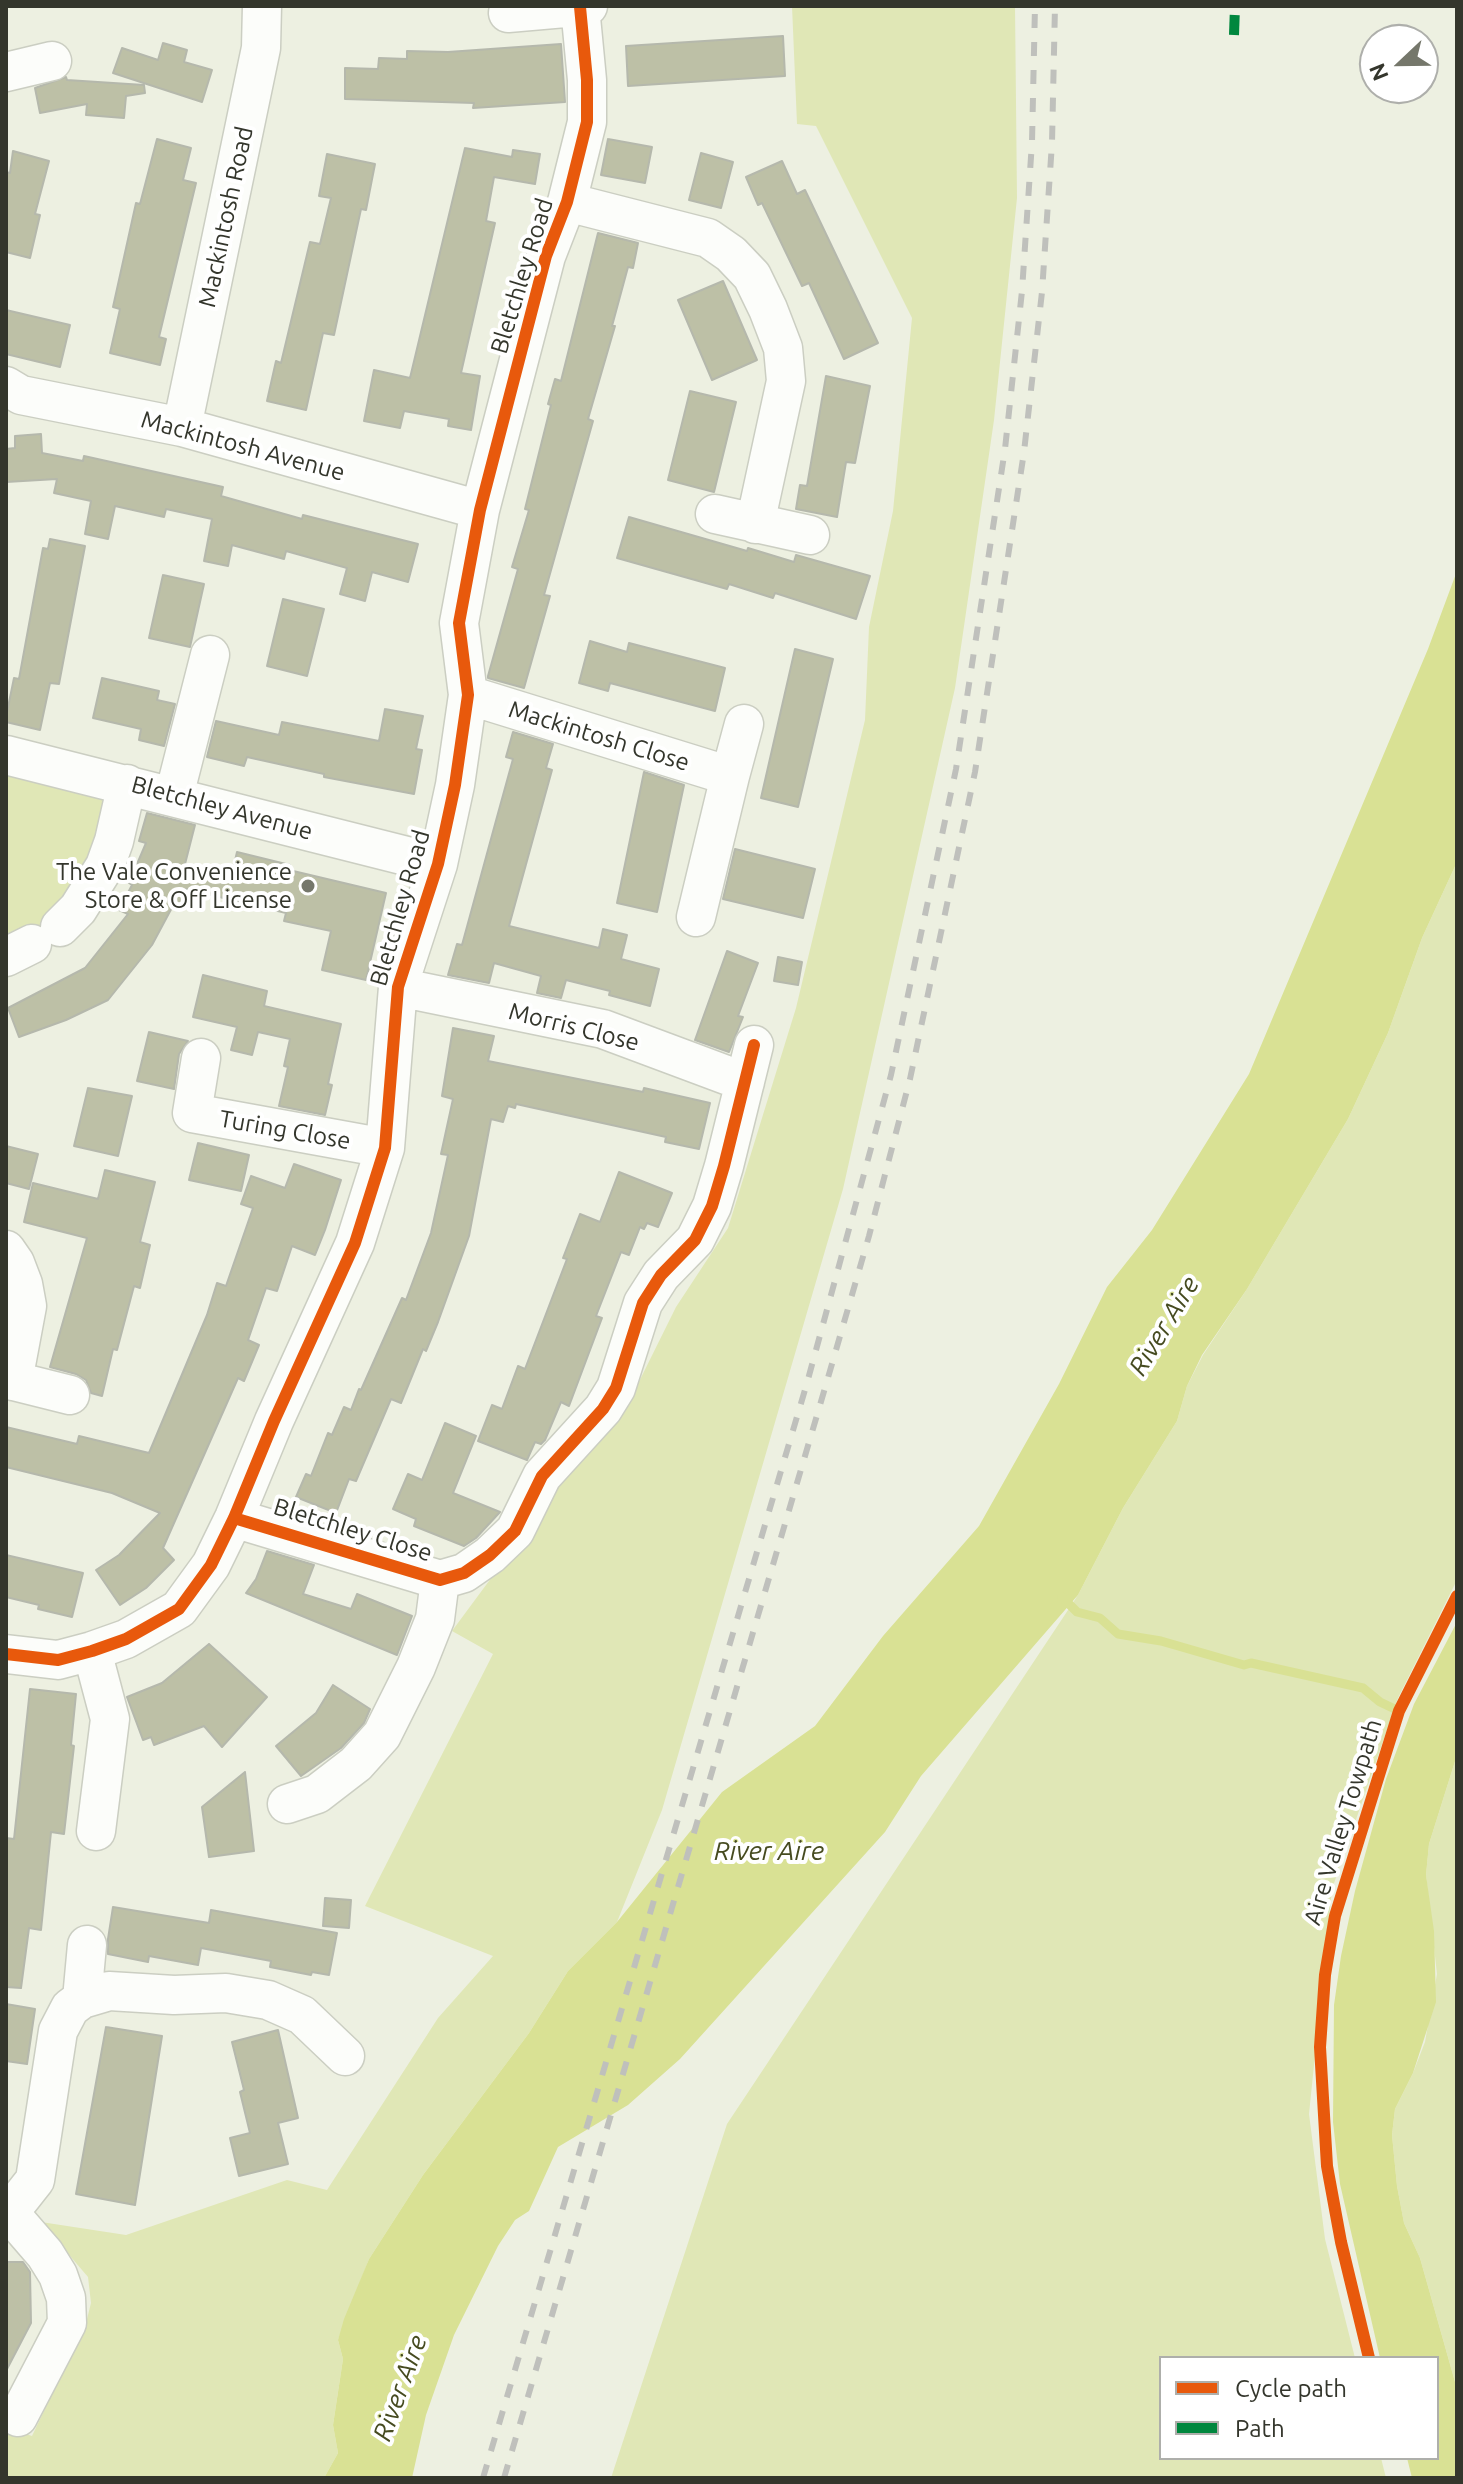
<!DOCTYPE html>
<style>
body{margin:0}
#map{position:relative;width:1463px;height:2484px;overflow:hidden;background:#edf0e1;font-family:Ubuntu,sans-serif}
canvas{display:block}
.frame{position:absolute;inset:0;border:8px solid #34362c;pointer-events:none}
.legend{position:absolute;left:1159px;top:2356px;width:280px;height:104px;box-sizing:border-box;background:#fff;border:2px solid #aeafab;margin:0;padding:10px 14px;list-style:none;font-size:24px;color:#34362c}
.legend li{display:flex;align-items:center;gap:16px;height:40px}
.legend b{width:40px;border:2px solid #aeafab}
.north{position:absolute;left:1359px;top:24px;width:80px;height:80px;box-sizing:border-box;background:#fff;border:2px solid #aeafab;border-radius:50%;rotate:248deg;font-size:22px;font-weight:700;line-height:32px;text-align:center;color:#34362c}
.north::after{content:'';display:block;margin:auto;width:28px;height:36px;background:#75776b;clip-path:polygon(50% 0,100% 100%,50% 72%,0 100%)}
</style>
<div id="map">
<canvas width="1463" height="2484"></canvas>
<div class="frame"></div>
<ul class="legend">
<li><b style="height:10px;background:#e8590c"></b>Cycle path</li>
<li><b style="height:10px;background:#00873e"></b>Path</li>
</ul>
<div class="north">N</div>
</div>
<script>
const ctx = document.querySelector('canvas').getContext('2d');
ctx.lineJoin = 'round';
function fill(path, color) { ctx.fillStyle = color; ctx.fill(path, 'evenodd'); }
const toPath = rows => new Path2D(rows.map(r => 'M' + r).join(''));
function stroke(path, color, width, dash) { ctx.strokeStyle = color; ctx.lineWidth = width; ctx.lineCap = dash ? 'butt' : 'round'; ctx.setLineDash(dash || []); ctx.stroke(path); }
function label(font, color, halo, rows, align = 'center') {
  ctx.font = font + ' Ubuntu,sans-serif'; ctx.lineWidth = 8; ctx.setLineDash([]); ctx.textBaseline = 'middle'; ctx.strokeStyle = halo; ctx.fillStyle = color; for (const [text, x, y, turn = 0] of rows) {
    ctx.save(); ctx.translate(x, y); ctx.rotate((+turn || 0) * Math.PI / 180); ctx.textAlign = isNaN(turn) ? turn : align; if (halo) ctx.strokeText(text, 0, 0); ctx.fillText(text, 0, 0); ctx.restore();
  }
}
const green = toPath([
 [792,6,1015,6,1017,198,994,420,955,688,843,1189,662,1810,617,1922,568,1971,529,2033,423,2175,369,2259,338,2340,343,2359,333,2425,338,2453,324,2478,6,2478,6,2427,32,2436,86,2323,91,2303,88,2277,41,2222,126,2235,287,2180,327,2190,438,2018,493,1956,365,1906,493,1654,452,1631,557,1489,624,1412,676,1307,728,1228,796,1008,865,720,869,627,893,511,912,318,816,126,797,124],
 [6,774,114,796,111,819,52,917,33,930,6,941],
 [1457,862,1457,1580,1398,1698,1332,1889,1309,2114,1325,2239,1355,2358,1161,2358,1161,2458,1381,2458,1386,2478,611,2478,727,2124,1078,1595,1123,1508,1177,1421,1187,1386,1203,1355,1247,1289,1348,1119,1388,1033,1422,938],
 [1457,1755,1457,2389,1420,2258,1404,2223,1397,2186,1392,2135,1395,2109,1413,2073,1425,2042,1437,1974,1426,1875,1429,1844]
]);
const water = toPath([
 [1457,571,1457,862,1422,938,1388,1033,1348,1119,1247,1289,1202,1355,1187,1386,1177,1421,1123,1508,1078,1595,921,1776,885,1832,680,2059,628,2105,558,2147,529,2211,515,2220,498,2246,454,2335,426,2415,412,2478,324,2478,338,2453,333,2425,343,2359,338,2340,344,2319,369,2259,423,2175,529,2033,568,1971,617,1922,722,1792,815,1726,883,1636,979,1526,1059,1384,1107,1287,1152,1230,1249,1074,1428,649],
 [1457,1622,1457,1755,1429,1844,1426,1875,1434,1931,1436,2002,1413,2073,1395,2109,1392,2135,1397,2186,1404,2223,1420,2258,1457,2389,1457,2478,1412,2478,1407,2458,1437,2458,1437,2358,1380,2358,1340,2184,1333,2122,1334,2005,1341,1956,1355,1891,1386,1779,1414,1704]
]);
const stream = toPath([
 [1062,1597,1077,1612,1100,1618,1118,1634,1161,1641,1244,1665,1251,1663,1363,1688,1380,1702,1399,1711]
]);
const building = toPath([
 [783,36,785,76,628,86,626,46,783,36],
 [163,43,187,50,184,62,212,70,202,102,113,73,122,48,158,60,163,43],
 [561,44,565,102,473,108,474,103,345,99,345,68,378,69,379,58,407,59,407,51,448,52,561,44],
 [66,77,67,80,144,85,145,93,126,96,124,118,86,115,87,104,40,113,35,88,66,77],
 [157,139,191,148,183,180,196,183,159,337,166,339,160,365,110,353,120,309,113,307,136,203,140,204,157,139],
 [608,139,652,147,645,183,601,175,608,139],
 [465,148,512,157,513,150,540,154,535,184,494,177,486,221,495,223,461,373,480,376,471,430,448,426,449,419,404,411,400,428,364,421,374,370,410,378,465,148],
 [13,151,49,161,35,214,40,215,30,258,6,252,6,172,10,173,13,151],
 [701,153,733,162,721,208,689,200,701,153],
 [327,154,375,164,366,210,361,209,334,335,323,333,306,410,267,401,276,361,281,363,310,242,320,244,331,198,319,196,327,154],
 [782,161,797,194,805,190,878,343,844,359,809,283,802,286,762,203,758,205,746,177,782,161],
 [598,233,638,243,633,268,628,267,612,326,615,326,588,419,593,421,544,595,550,596,524,688,488,678,488,676,518,569,512,567,529,510,525,509,551,405,548,404,555,379,561,381,598,233],
 [723,281,757,360,712,380,678,300,723,281],
 [6,310,70,325,60,367,6,354,6,310],
 [826,376,870,386,855,463,846,462,837,517,796,509,800,485,807,486,826,376],
 [690,391,736,402,714,492,668,480,690,391],
 [41,434,42,453,83,461,84,456,223,487,221,496,302,519,303,515,418,544,408,582,372,572,365,601,340,594,347,568,286,551,284,559,232,545,228,566,204,561,212,519,166,509,164,517,115,506,108,539,85,534,91,501,54,493,57,479,6,482,6,449,15,448,15,436,41,434],
 [629,517,747,551,748,548,794,562,796,555,870,576,856,619,775,593,773,598,729,584,727,589,617,558,629,517],
 [50,539,85,546,59,684,50,683,40,730,6,722,6,717,14,678,19,679,43,548,48,549,50,539],
 [163,575,204,584,190,647,149,638,163,575],
 [283,599,324,609,307,676,267,666,283,599],
 [590,641,627,652,629,643,725,668,715,711,610,683,608,691,579,683,590,641],
 [795,649,833,659,798,807,761,798,795,649],
 [102,678,159,691,157,700,175,704,164,746,139,740,141,729,93,718,102,678],
 [385,709,423,716,416,749,422,750,414,794,324,777,324,774,247,757,244,766,207,757,216,721,279,735,282,722,379,741,385,709],
 [513,732,553,744,546,768,552,770,509,926,599,948,603,929,627,935,621,959,659,969,650,1006,609,995,610,991,566,980,561,998,537,993,541,976,494,963,489,983,448,975,457,944,462,945,497,817,513,759,506,757,513,732],
 [644,772,684,785,657,912,617,903,644,772],
 [147,813,195,825,185,864,230,882,237,852,290,865,289,870,386,893,366,980,322,970,331,931,284,921,286,913,186,889,181,904,175,902,152,945,108,1000,66,1020,19,1037,8,1008,85,968,128,914,119,910,132,885,129,883,146,843,139,841,147,813],
 [735,849,815,869,803,918,723,899,735,849],
 [727,951,758,963,738,1016,743,1017,729,1052,695,1040,727,951],
 [778,957,802,962,798,985,774,981,778,957],
 [203,975,267,991,264,1006,341,1024,328,1084,332,1085,325,1115,279,1106,288,1067,284,1066,290,1039,258,1032,252,1055,231,1050,237,1027,193,1017,203,975],
 [453,1028,494,1036,488,1061,643,1092,644,1088,710,1103,699,1149,665,1142,666,1137,516,1104,515,1108,508,1106,503,1122,491,1119,469,1236,438,1322,426,1351,423,1349,401,1403,391,1399,356,1481,349,1479,336,1513,296,1497,306,1474,311,1476,328,1433,332,1435,344,1407,351,1410,359,1389,361,1390,402,1298,406,1300,431,1233,448,1155,441,1154,453,1099,442,1096,453,1028],
 [149,1032,188,1041,179,1054,174,1089,137,1081,149,1032],
 [88,1088,132,1096,118,1156,74,1146,88,1088],
 [198,1143,249,1155,241,1191,189,1180,198,1143],
 [6,1146,38,1154,29,1189,6,1183,6,1146],
 [294,1164,341,1180,325,1230,315,1255,292,1246,277,1291,266,1288,248,1340,259,1345,244,1381,238,1378,163,1548,174,1560,146,1588,120,1605,96,1570,119,1555,160,1513,112,1493,6,1467,6,1427,77,1444,79,1436,149,1453,207,1315,217,1283,226,1286,253,1208,241,1204,251,1176,285,1188,294,1164],
 [105,1170,155,1182,140,1242,150,1245,140,1288,134,1286,117,1350,113,1349,102,1396,91,1393,86,1380,76,1374,50,1367,87,1238,24,1222,33,1183,98,1199,105,1170],
 [619,1172,672,1193,658,1227,647,1223,644,1229,640,1227,629,1255,621,1252,596,1316,602,1318,569,1406,561,1402,545,1440,541,1444,535,1442,527,1460,478,1441,492,1405,502,1409,518,1366,525,1369,567,1259,563,1258,580,1214,600,1222,619,1172],
 [445,1423,476,1436,453,1493,500,1512,476,1538,464,1546,414,1526,416,1519,393,1509,408,1474,422,1480,445,1423],
 [267,1551,314,1565,303,1594,351,1609,357,1594,412,1616,397,1655,246,1593,256,1579,267,1551],
 [6,1555,83,1573,72,1617,38,1609,39,1605,6,1597,6,1555],
 [209,1644,267,1697,222,1747,204,1726,154,1745,151,1737,143,1740,127,1697,162,1683,209,1644],
 [333,1685,370,1709,364,1723,341,1748,301,1776,276,1746,316,1713,333,1685],
 [30,1689,76,1694,71,1745,74,1746,64,1834,51,1832,41,1930,29,1928,21,1988,6,1987,6,1838,14,1839,30,1689],
 [245,1772,254,1851,209,1857,202,1807,245,1772],
 [325,1898,351,1900,349,1928,323,1926,325,1898],
 [113,1907,209,1923,211,1910,337,1933,329,1975,312,1972,311,1975,270,1967,271,1961,201,1948,198,1965,149,1956,148,1962,108,1954,108,1939,113,1907],
 [6,2004,35,2009,27,2064,6,2061,6,2004],
 [106,2027,162,2036,135,2205,76,2194,106,2027],
 [278,2030,298,2118,278,2123,288,2164,239,2176,230,2138,250,2133,240,2092,244,2090,232,2042,278,2030],
 [6,2262,23,2262,30,2272,31,2323,6,2371,6,2262]
]);
const minor = toPath([
 [508,13,588,6],
 [6,72,52,61],
 [567,202,708,238,731,254,752,276,768,309,783,348,786,381,755,524],
 [6,386,21,395,182,427,480,510],
 [182,427,261,48,262,6],
 [715,514,810,535],
 [468,695,730,776,744,724],
 [6,755,438,864],
 [174,796,210,655],
 [696,917,730,776],
 [60,927,78,909,105,866,114,841,127,784],
 [6,957,32,944],
 [398,987,603,1029,745,1082],
 [201,1058,192,1113,385,1148],
 [6,1250,15,1263,23,1284,27,1306,13,1381],
 [6,1379,70,1395],
 [234,1518,440,1580,464,1573,490,1555,515,1531,542,1476,603,1409,616,1388,643,1303,661,1275,695,1240,712,1206,724,1166,754,1045],
 [92,1651,110,1719,96,1831],
 [6,1654,58,1660,92,1651,126,1639,179,1609,211,1565,234,1518,274,1421,355,1243,385,1148,398,987,438,864,455,785,468,695,459,623,480,510,546,256,567,202,587,122,587,80,580,7],
 [287,1804,317,1794,356,1764,382,1735,416,1667,435,1619,440,1580],
 [82,1999,87,1945],
 [6,2209,20,2199,35,2180,58,2031,70,2008,82,1999,109,1991,174,1995,226,1993,268,2000,302,2015,345,2056],
 [6,2209,45,2254,58,2275,66,2298,67,2323,18,2417]
]);
const rail = toPath([
 [483,2478,807,1383,891,1075,956,769,1005,449,1022,291,1032,142,1035,6],
 [504,2478,825,1388,869,1236,910,1079,975,772,1024,452,1042,292,1052,143,1055,6]
]);
const quiet = toPath([
 [1234,35,1235,6]
]);
const cycleway = toPath([
 [234,1518,440,1580,464,1573,490,1555,515,1531,542,1476,603,1409,616,1388,643,1303,661,1275,695,1240,712,1206,724,1166,754,1045],
 [6,1654,58,1660,92,1651,126,1639,179,1609,211,1565,234,1518,274,1421,355,1243,385,1148,398,987,438,864,455,785,468,695,459,623,480,510,546,256,567,202,587,122,587,80,580,7],
 [1369,2358,1341,2242,1327,2166,1320,2047,1325,1975,1335,1916,1399,1711,1457,1596]
]);
const markers = [
 [308,886,8,"#75776b"]
];
const streetNames = [
 ["Mackintosh Road",226,217,-78],
 ["Bletchley Road",522,276,-73],
 ["Mackintosh Avenue",243,446,15],
 ["Mackintosh Close",599,736,17],
 ["Bletchley Avenue",222,808,15],
 ["Bletchley Road",400,908,-74],
 ["Morris Close",574,1027,14],
 ["Turing Close",285,1130,10],
 ["Bletchley Close",353,1530,17],
 ["Aire Valley Towpath",1343,1822,-73]
];
const poiNames = [
 ["The Vale Convenience",292,872],
 ["Store & Off License",292,900]
];
const waterNames = [
 ["River Aire",1164,1326,-59],
 ["River Aire",769,1851],
 ["River Aire",400,2388,-70]
];
fill(green, '#e0e7b6');
fill(water, '#d9e194');
stroke(stream, '#d9e194', 9);
fill(building, '#bdc0a6');
stroke(building, '#b5b8ac', 2);
stroke(minor, '#cbcec2', 41);
stroke(minor, '#fcfdfa', 38);
stroke(rail, '#bfc0bc', 6, [14, 14]);
stroke(quiet, '#00873e', 10, [20, 10]);
stroke(cycleway, '#e8590c', 12);
for (const [x, y, r, color] of markers) { const dot = new Path2D(); dot.arc(x, y, r, 0, 2 * Math.PI); ctx.fillStyle = color; ctx.fill(dot); stroke(dot, '#fff', 3); }
label('24px', '#34362c', '#fff', streetNames);
label('24px', '#34362c', '#fff', poiNames, 'right');
label('italic 26px', '#464b20', '#fff', waterNames);
</script>
